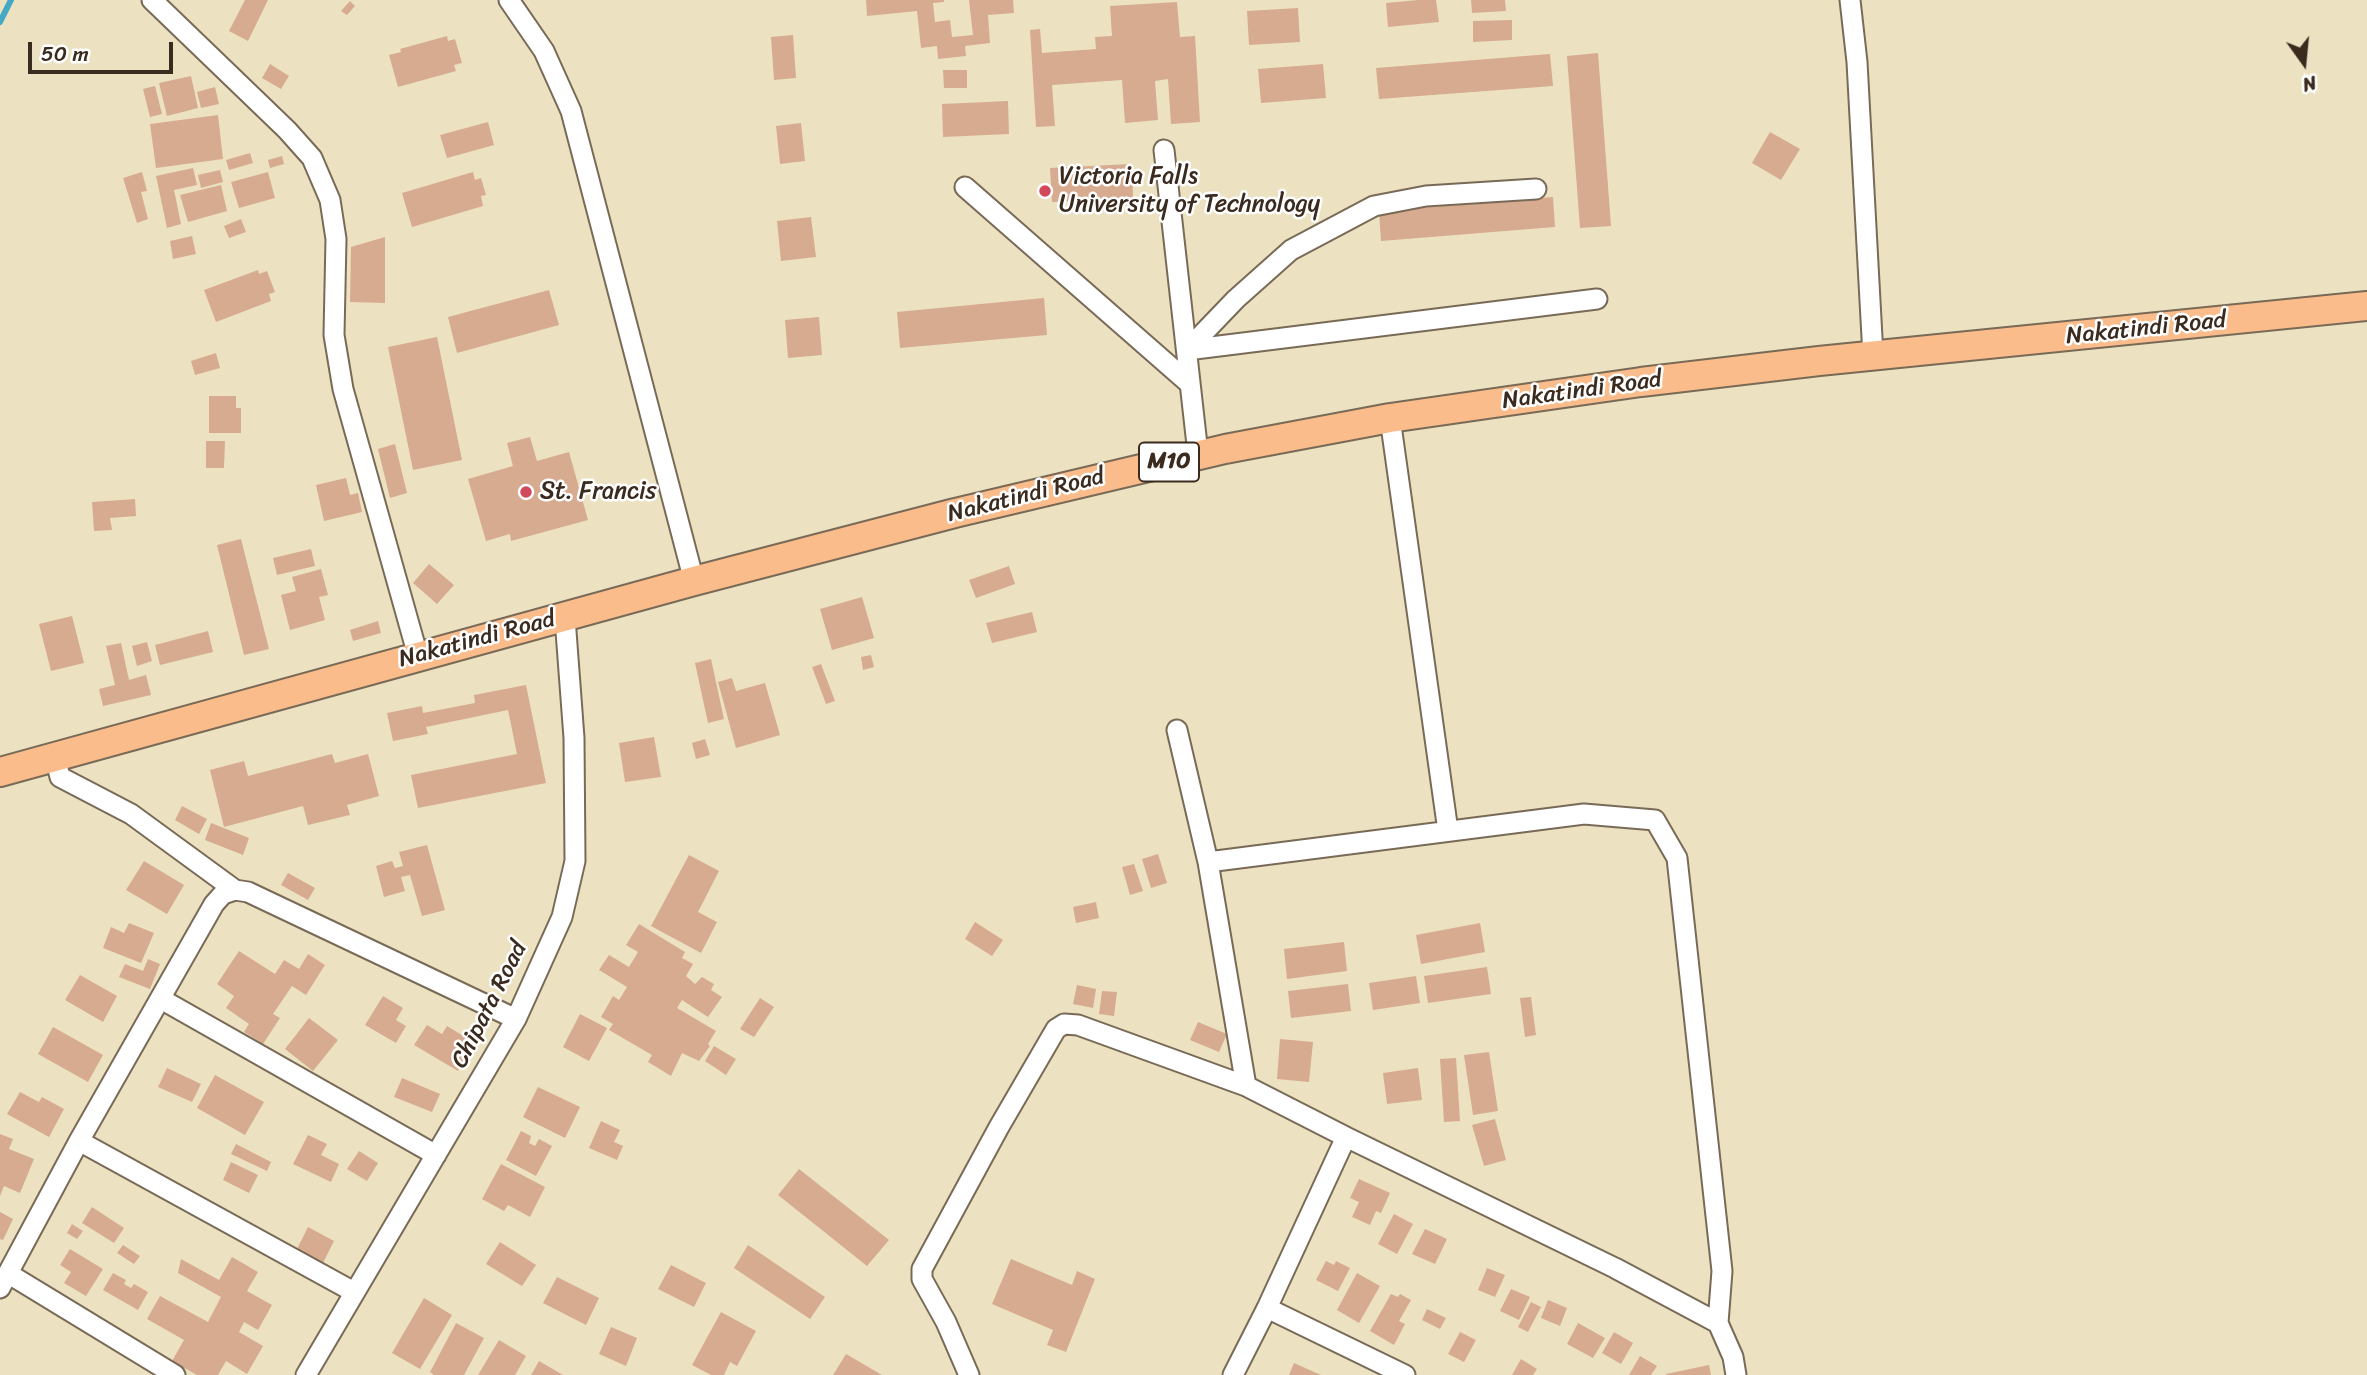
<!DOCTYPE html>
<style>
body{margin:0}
#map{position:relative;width:2367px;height:1375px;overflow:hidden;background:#ece2c1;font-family:Sriracha,sans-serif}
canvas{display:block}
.north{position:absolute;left:2269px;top:28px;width:70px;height:70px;-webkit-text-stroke:5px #fff;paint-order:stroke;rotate:165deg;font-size:19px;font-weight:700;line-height:28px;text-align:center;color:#3b2a1e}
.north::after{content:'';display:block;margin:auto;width:24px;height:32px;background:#3b2a1e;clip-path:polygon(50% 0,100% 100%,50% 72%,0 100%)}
.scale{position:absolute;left:28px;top:42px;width:145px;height:32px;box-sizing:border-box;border:4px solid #3b2a1e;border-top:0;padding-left:9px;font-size:21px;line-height:24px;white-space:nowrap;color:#3b2a1e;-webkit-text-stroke:5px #fff;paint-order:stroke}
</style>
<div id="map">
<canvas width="2367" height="1375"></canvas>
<div class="north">N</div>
<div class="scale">50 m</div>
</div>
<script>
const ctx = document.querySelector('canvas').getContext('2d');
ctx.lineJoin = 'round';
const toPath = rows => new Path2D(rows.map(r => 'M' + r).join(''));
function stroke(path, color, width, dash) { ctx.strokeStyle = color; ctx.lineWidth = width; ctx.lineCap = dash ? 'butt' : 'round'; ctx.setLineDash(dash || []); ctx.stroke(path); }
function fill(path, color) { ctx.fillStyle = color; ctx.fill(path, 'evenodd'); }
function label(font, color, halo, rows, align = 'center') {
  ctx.font = font + ' Sriracha,sans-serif'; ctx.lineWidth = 5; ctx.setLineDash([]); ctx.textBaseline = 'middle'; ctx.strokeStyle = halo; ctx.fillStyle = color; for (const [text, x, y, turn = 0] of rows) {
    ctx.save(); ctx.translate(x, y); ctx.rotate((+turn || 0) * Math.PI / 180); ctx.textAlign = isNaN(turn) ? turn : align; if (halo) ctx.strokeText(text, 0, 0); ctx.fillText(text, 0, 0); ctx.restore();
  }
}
const stream = toPath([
 [0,22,11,0]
]);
const building = toPath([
 [245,0,268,0,248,41,229,31],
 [866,0,944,0,944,2,933,3,935,22,950,20,952,37,973,35,969,0,1013,0,1014,13,988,15,990,43,965,46,966,56,938,59,937,46,921,48,917,11,867,16],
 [1418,0,1436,0,1439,22,1388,27,1386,3],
 [1471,0,1505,0,1506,11,1472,13],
 [350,1,355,6,347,15,341,11],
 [1177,2,1180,37,1195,36,1200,122,1171,124,1168,79,1155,81,1158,120,1125,123,1122,80,1052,85,1055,126,1036,127,1030,30,1040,29,1042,53,1096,49,1095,37,1112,36,1110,6],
 [1298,8,1300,42,1249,45,1247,11],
 [1512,20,1512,40,1473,42,1473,21],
 [793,35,796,78,774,80,771,37],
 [447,36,448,41,455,39,462,63,454,65,456,71,398,87,389,55,401,52,400,49],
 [1598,53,1611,226,1580,228,1567,56],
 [1550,54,1553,86,1379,99,1376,68],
 [270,64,289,76,281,89,262,78],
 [1323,64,1326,98,1261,103,1258,69],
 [943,70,967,70,967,88,944,88],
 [191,76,198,108,167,116,159,83],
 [155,86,162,114,150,117,143,89],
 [215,87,219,104,201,108,197,92],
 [1008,101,1009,134,943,137,942,104],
 [218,115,223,159,156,168,150,124],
 [488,122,494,145,447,158,440,135],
 [801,123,805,161,780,164,776,126],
 [1770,132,1800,149,1781,180,1752,163],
 [250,153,253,163,229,170,226,160],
 [282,156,284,164,270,168,268,160],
 [1132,164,1133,198,1052,202,1050,168],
 [193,168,197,185,174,190,181,224,167,228,156,176],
 [220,170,223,182,201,188,198,175],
 [142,172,147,191,141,192,148,219,137,223,123,178],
 [268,172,275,198,239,208,231,182],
 [473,172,475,180,481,178,486,195,481,196,483,206,412,227,402,193],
 [221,185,227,211,188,222,180,195],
 [1553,197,1555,227,1381,241,1379,211],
 [811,217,816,257,781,261,777,221],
 [241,219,246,232,229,238,224,226],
 [192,236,196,254,173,259,170,241],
 [385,237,385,303,350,302,351,247],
 [258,270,259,274,267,271,275,292,269,294,271,301,216,322,204,290],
 [549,290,559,325,457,353,448,317],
 [1044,298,1047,335,900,348,897,312],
 [819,317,822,355,788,358,785,320],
 [437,337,462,460,413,470,388,347],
 [216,353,220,368,195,375,191,361],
 [209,396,236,396,236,408,241,408,241,433,209,433],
 [530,437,537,461,569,452,588,520,511,541,510,534,486,541,468,479,513,466,507,443],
 [206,441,225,441,224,468,206,468],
 [395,444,407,493,390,498,378,449],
 [346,478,350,495,358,493,362,512,324,521,316,485],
 [135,499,136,516,110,518,112,530,94,531,92,502],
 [241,539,269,649,244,655,217,545],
 [311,549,315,566,277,575,273,558],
 [429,564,454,585,437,604,413,583],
 [1009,566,1015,584,976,598,969,580],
 [321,569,328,595,319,597,325,620,290,630,281,595,296,591,292,577],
 [862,597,874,638,832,650,820,609],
 [1032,612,1037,632,992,643,986,623],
 [72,616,84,663,51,671,39,624],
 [378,621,381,633,353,641,350,630],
 [208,631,213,652,160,665,155,645],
 [147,642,152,661,137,666,132,646],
 [121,643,129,680,146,675,151,695,103,706,99,689,115,685,106,646],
 [871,655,874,667,863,670,861,657],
 [711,659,724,719,708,723,695,663],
 [821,664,835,701,826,704,812,667],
 [732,678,736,691,765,683,780,735,736,748,718,682],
 [526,685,546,783,418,808,411,775,517,754,508,710,426,727,428,734,393,741,387,713,422,706,423,713,475,703,474,695],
 [654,737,661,777,625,782,619,743],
 [705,739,710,755,696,759,692,743],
 [332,754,335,763,368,754,379,796,347,805,350,815,308,825,303,806,224,827,210,770,244,761,248,776],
 [182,806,207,819,199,834,175,820],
 [211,823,249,838,243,855,205,840],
 [427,845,445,910,422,916,410,875,401,877,405,891,384,897,376,866,392,861,395,868,403,866,399,852],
 [1158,854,1167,883,1151,888,1142,859],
 [689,855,719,871,698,912,717,922,701,953,651,926],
 [144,861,184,885,167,914,126,890],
 [1134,864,1143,891,1130,895,1122,867],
 [288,873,315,888,308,900,281,885],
 [1096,902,1099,918,1076,923,1073,907],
 [975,922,1003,940,992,956,965,939],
 [129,923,154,933,141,963,103,948,111,927,124,933],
 [1480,923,1485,952,1421,964,1416,935],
 [639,924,685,952,682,958,693,964,686,976,695,984,702,977,714,984,711,990,722,997,708,1017,682,1000,677,1008,716,1031,708,1044,710,1046,699,1061,682,1053,671,1076,648,1062,652,1055,609,1030,613,1024,601,1017,613,996,619,1000,627,987,599,970,609,955,629,967,638,952,626,945],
 [1344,942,1347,971,1287,979,1284,949],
 [239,951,275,974,284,960,299,969,308,954,325,965,306,995,292,986,273,1014,280,1018,263,1044,244,1032,249,1024,226,1008,234,996,217,984],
 [148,959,160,964,150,989,119,977,125,964,143,971],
 [1487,967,1491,994,1428,1003,1424,976],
 [80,975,117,996,103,1022,65,1000],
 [1416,976,1420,1003,1373,1010,1369,983],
 [1348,984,1351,1011,1291,1018,1288,991],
 [1077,985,1096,989,1093,1008,1073,1004],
 [1102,991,1117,992,1114,1016,1099,1014],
 [383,996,403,1008,396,1020,406,1026,396,1043,365,1025],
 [1531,997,1536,1035,1525,1037,1520,998],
 [760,998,774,1007,754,1037,740,1029],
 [580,1014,607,1028,589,1061,563,1047],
 [309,1018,338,1040,313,1071,285,1049],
 [1198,1022,1227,1034,1219,1052,1190,1040],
 [427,1025,442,1034,447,1026,475,1043,458,1071,414,1045],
 [53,1027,103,1055,88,1082,38,1054],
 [1280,1039,1313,1042,1309,1082,1277,1079],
 [714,1046,736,1059,726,1075,705,1061],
 [1489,1052,1498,1111,1473,1115,1464,1055],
 [1456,1058,1460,1121,1444,1122,1440,1059],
 [167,1068,201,1084,192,1102,158,1087],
 [1418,1068,1422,1100,1387,1104,1383,1073],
 [215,1075,264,1102,245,1135,197,1108],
 [402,1078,440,1094,432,1112,394,1097],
 [538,1087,580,1107,565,1138,523,1117],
 [20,1092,39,1102,42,1097,64,1109,49,1137,7,1114],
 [1495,1119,1506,1160,1484,1166,1472,1125],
 [601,1121,620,1130,614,1142,623,1146,617,1160,589,1148],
 [521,1131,531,1136,529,1143,535,1146,539,1139,552,1146,536,1176,506,1160],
 [0,1134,13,1139,9,1149,34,1159,20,1193,4,1186,0,1196],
 [308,1135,327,1144,321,1155,339,1164,331,1182,293,1164],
 [236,1144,271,1162,267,1171,231,1154],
 [359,1151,378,1163,367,1181,347,1169],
 [231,1162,258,1175,249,1193,223,1180],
 [501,1164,545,1187,530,1217,508,1205,504,1211,482,1199],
 [799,1169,889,1240,867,1266,778,1195],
 [1359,1179,1390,1193,1381,1213,1376,1211,1370,1225,1352,1217,1359,1202,1350,1198],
 [92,1207,124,1228,114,1243,82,1223],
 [0,1212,13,1219,3,1240,0,1239],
 [1394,1214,1413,1224,1397,1254,1378,1244],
 [72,1224,83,1231,77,1239,67,1233],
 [308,1227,334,1241,322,1265,296,1251],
 [1425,1229,1447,1239,1435,1264,1412,1254],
 [500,1242,536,1265,522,1286,486,1264],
 [123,1245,140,1256,134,1264,117,1253],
 [748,1245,825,1297,810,1319,734,1268],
 [70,1249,103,1269,86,1296,64,1283,71,1272,60,1265],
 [232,1257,258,1272,247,1291,272,1305,258,1330,244,1322,239,1332,263,1346,247,1374,226,1361,218,1375,197,1375,172,1361,184,1340,147,1319,160,1296,208,1322,221,1297,178,1273,181,1259,219,1280],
 [1011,1259,1072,1285,1077,1271,1095,1279,1066,1352,1047,1345,1053,1330,992,1304],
 [1326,1261,1334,1265,1336,1261,1350,1268,1338,1291,1316,1280],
 [671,1265,706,1283,694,1307,658,1289],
 [1487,1268,1505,1275,1495,1297,1478,1290],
 [113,1273,126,1280,124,1284,131,1288,134,1284,148,1292,138,1310,103,1290],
 [1357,1273,1380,1286,1359,1323,1337,1310],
 [557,1277,599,1298,586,1325,543,1303],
 [1511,1289,1530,1297,1519,1320,1500,1311],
 [1391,1294,1398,1297,1400,1294,1411,1300,1399,1321,1405,1324,1394,1345,1370,1331],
 [424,1298,452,1315,420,1369,392,1353],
 [1548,1300,1567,1308,1560,1326,1541,1318],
 [1531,1302,1541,1307,1528,1332,1518,1327],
 [1427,1309,1446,1318,1440,1329,1422,1320],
 [721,1312,756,1331,737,1366,730,1362,724,1375,711,1375,692,1365],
 [456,1323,484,1338,464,1375,434,1375,430,1372],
 [1578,1323,1605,1338,1593,1358,1567,1344],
 [611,1327,637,1338,626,1366,599,1354],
 [1460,1332,1476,1340,1464,1362,1448,1354],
 [1614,1332,1633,1343,1621,1364,1602,1353],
 [499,1340,526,1356,515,1375,478,1375],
 [846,1354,882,1375,833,1375],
 [1640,1356,1657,1366,1651,1375,1629,1375],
 [1521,1359,1537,1369,1533,1375,1512,1375],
 [539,1361,563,1375,531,1375],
 [1294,1363,1321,1375,1289,1375],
 [1709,1365,1711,1375,1666,1375,1666,1374]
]);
const minor = toPath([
 [152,0,287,130,312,158,330,200,336,239,334,335,343,389,418,656],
 [509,0,544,51,571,111,694,581],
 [1850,0,1857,62,1873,356],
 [1164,150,1198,454],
 [965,187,1190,384],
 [1187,350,1597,299],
 [1187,350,1236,299,1291,250,1374,206,1426,196,1536,189],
 [1390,418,1448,831],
 [1177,730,1208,862,1246,1086],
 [55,757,60,777,131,814,235,890],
 [1208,862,1584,814,1655,820,1677,858,1722,1271,1718,1323],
 [161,999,436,1155],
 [1346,1137,1615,1268,1718,1323,1733,1357,1736,1375],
 [79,1141,354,1292],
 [9,1274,175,1375],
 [0,1288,79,1141,214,904,223,894,235,890,248,892,516,1019],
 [1267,1308,1405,1375],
 [306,1375,516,1019,562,917,575,861,574,738,565,618],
 [969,1375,946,1322,922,1279,922,1269,999,1127,1056,1029,1064,1024,1078,1025,1246,1086,1346,1137,1267,1308,1233,1375]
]);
const highway = toPath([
 [0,772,694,581,955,513,1225,449,1390,418,1641,382,1819,361,2367,306]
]);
const markers = [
 [1045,191,7,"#d1495b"],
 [526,492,7,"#d1495b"]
];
const shields = [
 [1169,462,60]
];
const shieldNames = [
 ["M10",1169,462]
];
const poiNames = [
 ["Victoria Falls",1059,177],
 ["University of Technology",1059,205],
 ["St. Francis",540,492]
];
const streetNames = [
 ["Nakatindi Road",2146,329,-6],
 ["Nakatindi Road",1582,391,-8],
 ["Nakatindi Road",1026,496,-14],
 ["Nakatindi Road",477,640,-15],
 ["Chipata Road",490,1005,-63]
];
stroke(stream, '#45a8c5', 6);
fill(building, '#d7ab90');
stroke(minor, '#796a57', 23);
stroke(highway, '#796a57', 32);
stroke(minor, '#fff', 19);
stroke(highway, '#fabc8b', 28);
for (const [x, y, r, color] of markers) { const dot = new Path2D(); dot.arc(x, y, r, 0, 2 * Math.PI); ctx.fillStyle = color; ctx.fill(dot); stroke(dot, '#fff', 2.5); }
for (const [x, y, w] of shields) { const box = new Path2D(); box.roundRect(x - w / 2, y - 19.5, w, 39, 5); ctx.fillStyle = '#fff'; ctx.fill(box); stroke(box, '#3b2a1e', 2); }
label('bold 23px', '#3b2a1e', null, shieldNames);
label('24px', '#3b2a1e', '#fff', poiNames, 'left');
label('24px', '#3b2a1e', '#fff', streetNames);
</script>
